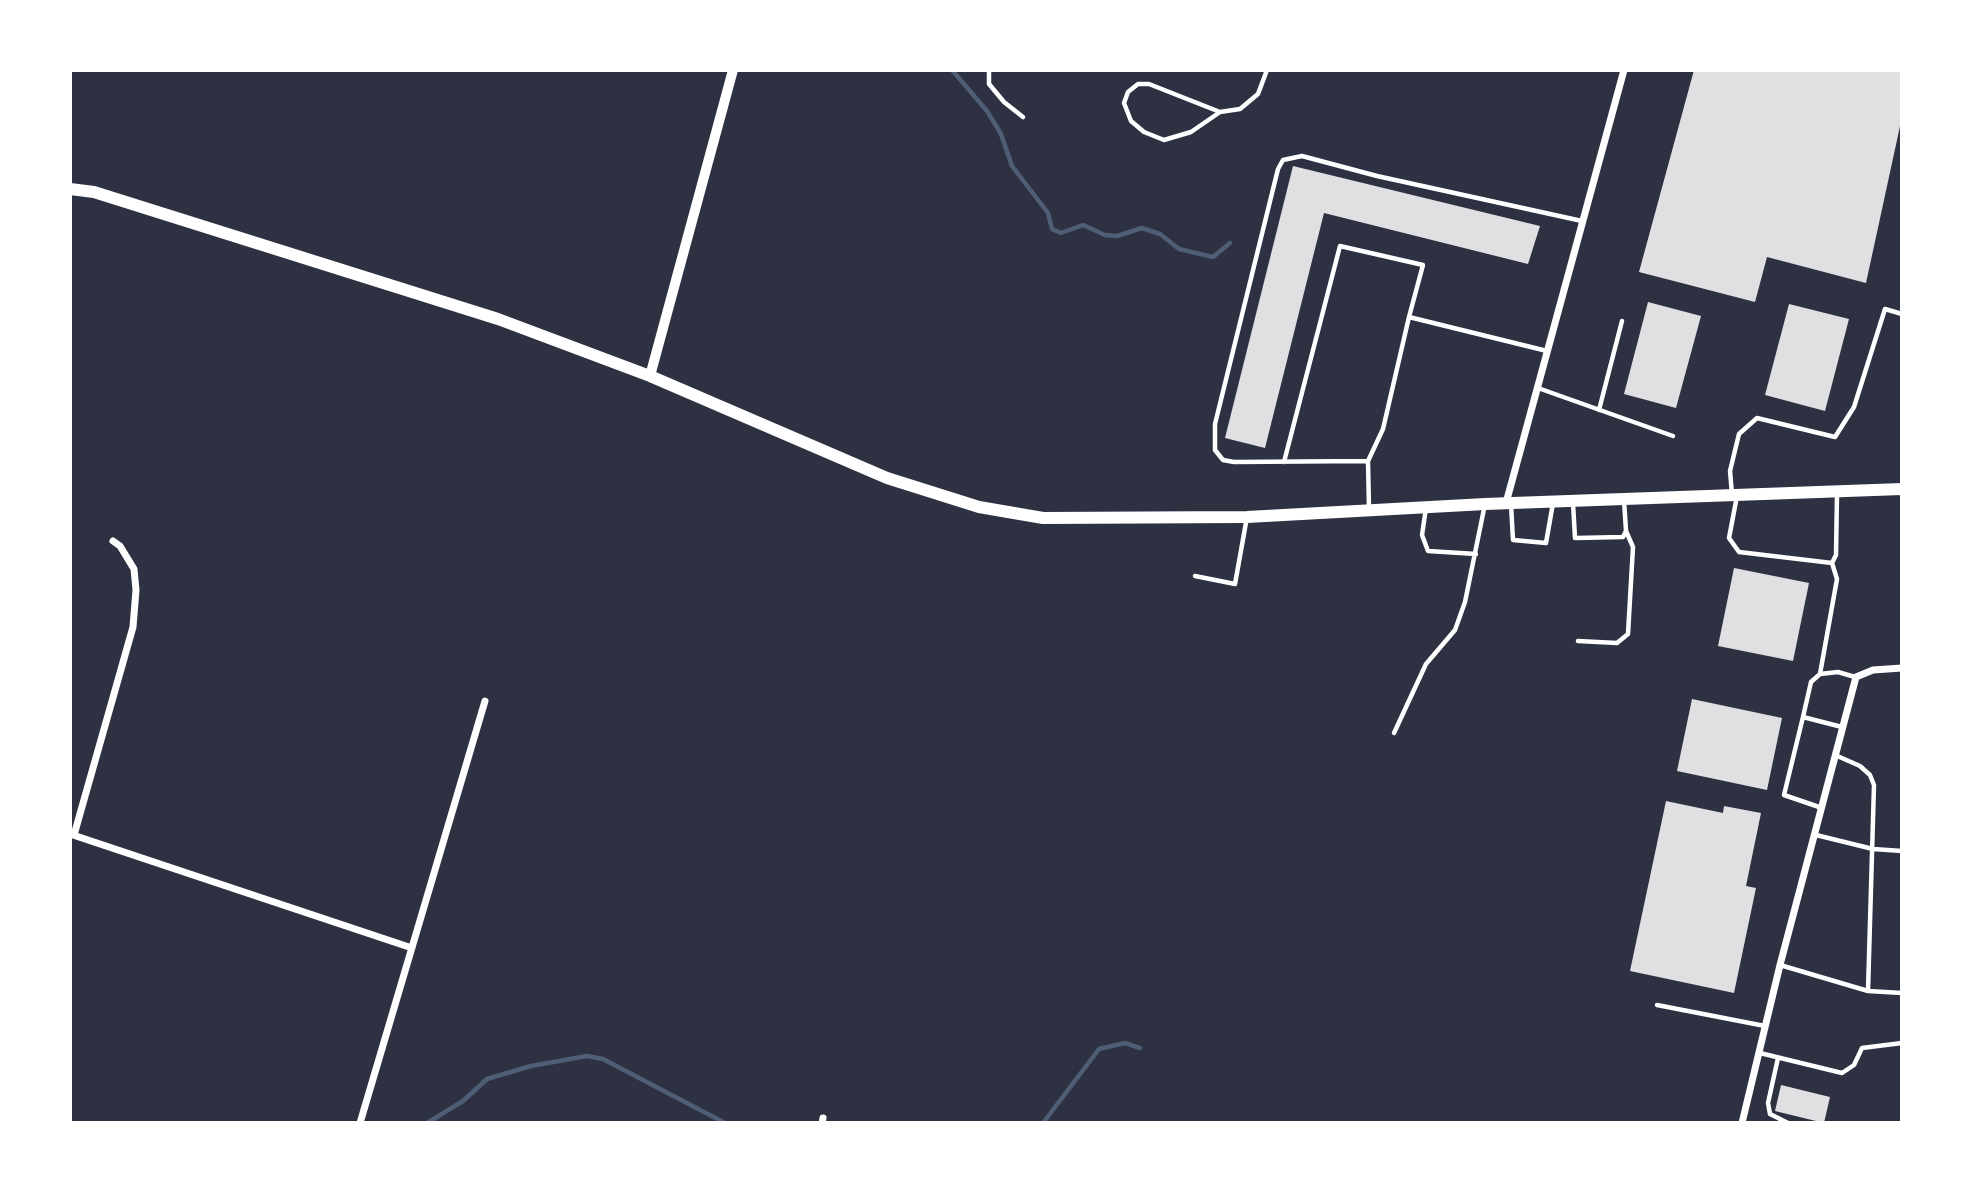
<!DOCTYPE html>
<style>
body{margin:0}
#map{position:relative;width:1972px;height:1193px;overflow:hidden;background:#2d3142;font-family:Signika,sans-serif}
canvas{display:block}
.frame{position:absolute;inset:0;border:72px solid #fff;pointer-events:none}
</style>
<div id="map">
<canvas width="1972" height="1193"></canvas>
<div class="frame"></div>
</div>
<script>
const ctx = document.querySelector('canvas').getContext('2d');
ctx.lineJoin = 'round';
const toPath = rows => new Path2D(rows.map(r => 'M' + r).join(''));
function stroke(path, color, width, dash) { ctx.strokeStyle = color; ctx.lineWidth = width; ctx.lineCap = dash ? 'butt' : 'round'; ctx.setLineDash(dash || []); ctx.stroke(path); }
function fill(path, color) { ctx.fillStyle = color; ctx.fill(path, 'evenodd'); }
const stream = toPath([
 [952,70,987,111,1001,134,1012,166,1048,213,1052,229,1061,233,1083,225,1105,235,1117,236,1142,228,1160,234,1179,249,1213,257,1230,243],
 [427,1123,463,1101,487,1079,531,1066,587,1056,603,1059,725,1123],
 [1043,1123,1099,1049,1125,1043,1140,1048]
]);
const building = toPath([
 [1694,70,1902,70,1902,117,1866,283,1767,257,1755,302,1639,272],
 [1293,166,1540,226,1528,264,1324,213,1265,448,1225,438],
 [1648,302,1701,316,1676,408,1624,394],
 [1789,304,1849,319,1825,411,1765,395],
 [1734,568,1809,583,1793,661,1718,646],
 [1692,699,1782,718,1767,790,1677,771],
 [1666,801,1723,813,1724,806,1761,813,1746,886,1756,888,1734,993,1630,971],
 [1781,1085,1830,1097,1824,1123,1775,1111]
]);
const service = toPath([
 [989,70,989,84,1004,102,1023,117],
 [1220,112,1149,84,1138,84,1128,92,1124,103,1131,121,1144,132,1164,140,1191,132,1220,112,1240,109,1258,94,1267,70],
 [1538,388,1673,436],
 [1599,410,1622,321],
 [1368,461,1383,429,1409,317,1547,351],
 [1284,462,1340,246,1423,265,1409,317],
 [1732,494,1730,471,1739,434,1757,418,1835,437,1854,407,1885,309,1902,314],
 [1737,496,1729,538,1739,552,1832,563],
 [1573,503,1575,538,1623,537,1626,531,1624,500],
 [1511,504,1513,540,1546,543,1553,503],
 [1426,508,1422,535,1428,551,1476,554],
 [1369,509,1368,461,1234,462,1223,460,1215,450,1215,424,1278,169,1283,160,1302,156,1377,176,1582,221],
 [1195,576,1235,584,1247,517],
 [1578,641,1617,643,1628,634,1633,547,1626,531],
 [1820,674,1837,579,1832,563,1836,555,1837,494],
 [1803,717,1784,795,1822,808],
 [1842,727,1803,717,1811,682,1820,674,1838,672,1855,677],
 [1394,733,1426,664,1455,630,1465,602,1485,504],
 [1835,755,1860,766,1870,775,1874,785,1868,991,1902,993],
 [1816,835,1873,849,1902,851],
 [1780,965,1868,991],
 [1657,1005,1765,1026],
 [1760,1053,1842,1073,1854,1065,1862,1048,1902,1043],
 [1778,1058,1768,1103,1770,1114,1788,1123]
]);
const minor = toPath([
 [1506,503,1624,70],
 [70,834,412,948],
 [74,835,133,627,136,590,134,569,120,546,113,541],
 [360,1123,485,701],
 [822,1123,823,1118],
 [1742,1123,1780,965,1856,677,1873,670,1902,668]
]);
const tertiary = toPath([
 [650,376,733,70]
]);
const secondary = toPath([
 [70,189,94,192,498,319,650,376,887,478,979,507,1043,518,1247,517,1485,504,1902,489]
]);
stroke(stream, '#4f5d75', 4.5);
fill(building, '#e0e0e3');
stroke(service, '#fff', 4.5);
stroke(minor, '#fff', 7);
stroke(tertiary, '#fff', 10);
stroke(secondary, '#fff', 12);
</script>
